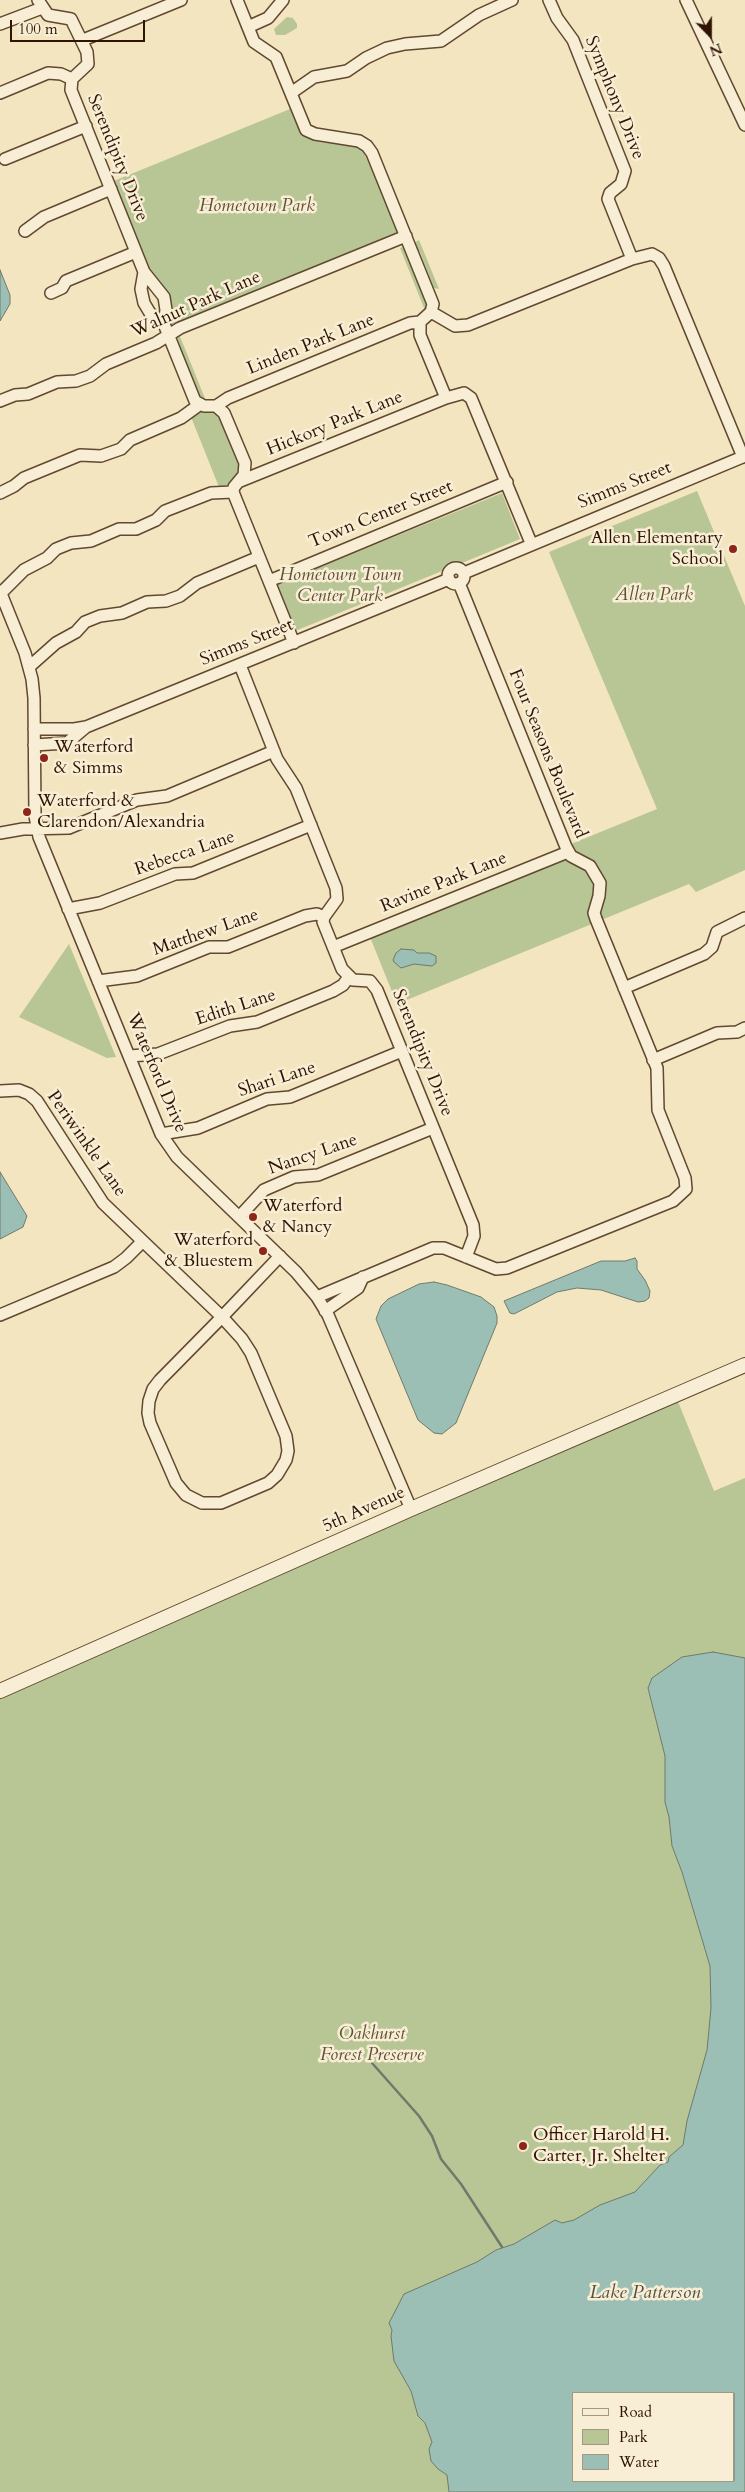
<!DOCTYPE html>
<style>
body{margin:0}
#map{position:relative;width:745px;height:2492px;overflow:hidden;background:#f3e5bf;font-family:Cardo,serif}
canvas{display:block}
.legend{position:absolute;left:572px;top:2392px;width:162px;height:90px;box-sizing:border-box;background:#f7eed5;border:1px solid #a79680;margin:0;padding:6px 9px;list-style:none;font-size:15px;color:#301301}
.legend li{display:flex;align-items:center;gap:10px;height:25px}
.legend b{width:25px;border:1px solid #a79680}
.north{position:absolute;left:685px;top:10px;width:50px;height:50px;-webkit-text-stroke:4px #f7eed5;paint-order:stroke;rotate:158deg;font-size:14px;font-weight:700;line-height:20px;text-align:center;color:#301301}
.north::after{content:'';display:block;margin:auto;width:18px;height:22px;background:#301301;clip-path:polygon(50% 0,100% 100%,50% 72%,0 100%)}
.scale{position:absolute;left:10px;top:20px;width:135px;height:22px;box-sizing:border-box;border:2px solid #301301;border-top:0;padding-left:6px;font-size:15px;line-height:18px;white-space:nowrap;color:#301301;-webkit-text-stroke:4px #f7eed5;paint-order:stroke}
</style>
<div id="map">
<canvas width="745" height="2492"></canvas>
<ul class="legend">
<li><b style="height:6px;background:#f7eed5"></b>Road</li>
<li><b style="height:14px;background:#b8c594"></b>Park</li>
<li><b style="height:14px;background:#9bbfb4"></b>Water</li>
</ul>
<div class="north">N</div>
<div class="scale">100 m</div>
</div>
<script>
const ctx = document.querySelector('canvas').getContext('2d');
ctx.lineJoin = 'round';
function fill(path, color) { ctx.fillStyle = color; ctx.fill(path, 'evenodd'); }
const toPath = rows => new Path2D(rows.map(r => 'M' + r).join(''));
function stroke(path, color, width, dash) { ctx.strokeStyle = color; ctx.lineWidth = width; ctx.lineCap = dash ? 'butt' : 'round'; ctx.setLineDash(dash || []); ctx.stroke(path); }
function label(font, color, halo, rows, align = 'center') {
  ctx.font = font + ' Cardo,serif'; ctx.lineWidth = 5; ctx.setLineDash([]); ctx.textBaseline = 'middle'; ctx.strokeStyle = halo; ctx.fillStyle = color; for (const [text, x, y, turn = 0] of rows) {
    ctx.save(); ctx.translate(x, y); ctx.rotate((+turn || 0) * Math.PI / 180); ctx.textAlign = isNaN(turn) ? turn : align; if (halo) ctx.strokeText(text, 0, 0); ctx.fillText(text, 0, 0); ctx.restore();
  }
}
const green = toPath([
 [287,17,293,18,297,24,297,28,285,35,276,35,274,29],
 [290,109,297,124,320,142,361,146,367,154,365,155,399,231,398,235,174,326,169,324,169,298,163,285,149,268,114,181],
 [419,240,439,289,434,288,420,252,416,249,414,243],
 [406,246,429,308,422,313,424,308,400,248],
 [179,334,206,401,198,394,177,340],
 [203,410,217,413,239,464,239,472,231,483,221,487,219,487,191,417],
 [697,491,745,606,745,870,696,892,689,884,397,1004,370,937,575,854,571,844,657,809,549,552],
 [502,493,520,539,462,563,449,562,442,571,295,631,276,585],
 [69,944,116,1057,107,1058,19,1017],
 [677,1399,714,1491,745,1478,745,2492,0,2492,0,1697],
 [574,2393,734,2393,734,2481,574,2481]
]);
const water = toPath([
 [0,270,10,295,10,304,0,321,0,270],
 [401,949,414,950,417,953,429,953,436,956,436,963,432,966,414,964,401,968,394,962,393,960,396,953,401,949],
 [0,1172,27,1216,23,1227,0,1239,0,1172],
 [635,1258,637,1261,637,1269,645,1280,650,1291,649,1298,645,1301,638,1302,601,1290,577,1288,557,1292,514,1314,510,1313,504,1301,601,1261,625,1261,635,1258],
 [434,1282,447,1285,481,1297,494,1307,497,1316,497,1323,456,1423,442,1434,434,1433,418,1420,376,1319,381,1306,388,1299,419,1284,434,1282],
 [713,1652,745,1658,745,2492,449,2492,447,2475,438,2469,431,2461,429,2449,432,2442,425,2423,418,2416,411,2391,394,2361,391,2336,392,2330,389,2323,404,2294,477,2262,496,2250,514,2244,555,2220,562,2223,574,2220,600,2205,635,2192,660,2165,668,2162,669,2157,683,2145,687,2121,707,2050,711,2008,710,1966,682,1872,672,1846,669,1817,665,1802,665,1756,648,1688,652,1678,682,1657,713,1652],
 [574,2393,734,2393,734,2481,574,2481,574,2393]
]);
const stream = toPath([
 [372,2063,419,2116,432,2136,441,2159,461,2184,502,2247]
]);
const minor = toPath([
 [38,0,48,15,71,19,87,52,88,64,72,79,71,90,144,272,164,297,166,310,164,324,195,401,204,406,216,406,224,413,245,463,244,475,234,487,233,492,294,643],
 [237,0,254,42,276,57,306,130,315,134,359,141,367,146,372,153,433,304,431,312,420,322,420,335,446,398,464,393,471,398,531,543],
 [549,0,557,18,573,40,625,171,621,184,610,193,608,199,632,259,652,254,659,258,664,266,743,457],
 [686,0,745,125],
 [0,24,42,8],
 [248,27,268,18,283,0],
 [83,40,181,0],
 [0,93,48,73,61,74,72,79],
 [291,93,314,77,347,71,366,58,387,48,405,44,441,41,479,15,512,0],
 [5,159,86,126],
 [25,231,44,217,111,189],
 [144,272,141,289,144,303,150,313,164,324],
 [51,293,62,288,66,281,136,252],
 [431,312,455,326,468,325,632,259],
 [0,401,15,395,28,394,57,382,76,381,90,376,106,364,156,343,180,328,406,236],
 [216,406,228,398,410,323,420,322],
 [238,482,446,398],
 [0,493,14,486,24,478,80,455,101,456,121,449,130,440,181,418,199,405],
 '448 576a8 8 0 1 1 16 0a8 8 0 1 1-16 0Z',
 [464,573,745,456],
 [269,581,507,482],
 [0,591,25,653,32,679,34,698,35,816,39,837,161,1134,177,1157,296,1272,317,1297,328,1315,411,1509],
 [1,593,24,570,47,558,56,549,71,543,91,541,119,529,136,529,156,520,165,511,211,493,233,492],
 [240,665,277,759,296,788,336,888,337,899,324,917,323,922,342,969,353,980,370,981,377,990,473,1225,474,1236,466,1257],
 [29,667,56,643,76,632,85,622,100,616,122,613,147,602,166,601,180,596,197,583,259,557],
 [34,729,74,729,86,727,449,579],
 [34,745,67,743,86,727],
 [0,833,23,829,69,828,137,800,167,796,274,751],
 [68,909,100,903,175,874,193,873,311,825],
 [333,947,568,852],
 [98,981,137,976,209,947,228,947,305,916,317,914,324,917],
 [624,988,704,954,712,947,717,932,745,918],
 [129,1056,158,1054,230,1026,257,1022,333,991,343,985,348,978],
 [653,1060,717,1033,737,1032,745,1028],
 [0,1091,19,1090,29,1094,37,1101,103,1203,222,1317,242,1339,251,1353,286,1436,288,1451,286,1460,277,1475,268,1483,221,1503,202,1503,186,1495,176,1483,150,1423,148,1413,149,1401,153,1389,160,1380,222,1317,280,1256],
 [161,1134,198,1128,267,1099,290,1097,402,1051],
 [240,1216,264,1190,294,1177,318,1175,433,1128],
 [317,1297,433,1248,444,1248,496,1269,507,1268,673,1201,686,1189,685,1178,658,1110,657,1068,596,919,594,913,599,896,600,883,590,866,571,856,566,847,459,583],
 [325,1311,358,1288,363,1277],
 [0,1315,114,1267,126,1258,142,1242]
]);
const tertiary = toPath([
 [0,1691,411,1509,745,1365]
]);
const markers = [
 [733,549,5,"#8f2418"],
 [44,758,5,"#8f2418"],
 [27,812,5,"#8f2418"],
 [253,1217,5,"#8f2418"],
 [263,1251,5,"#8f2418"],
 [523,2146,5,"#8f2418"]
];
const streetNames = [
 ["Symphony Drive",614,98,68],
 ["Serendipity Drive",117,158,68],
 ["Walnut Park Lane",196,305,-24],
 ["Linden Park Lane",311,345,-22],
 ["Hickory Park Lane",335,424,-22],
 ["Simms Street",625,486,-22],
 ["Town Center Street",381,515,-22],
 ["Simms Street",247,643,-22],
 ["Four Seasons Boulevard",547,754,68],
 ["Rebecca Lane",185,854,-19],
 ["Ravine Park Lane",444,883,-22],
 ["Matthew Lane",206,933,-19],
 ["Edith Lane",236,1008,-18],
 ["Serendipity Drive",422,1053,68],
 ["Waterford Drive",156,1073,67],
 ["Shari Lane",277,1080,-18],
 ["Periwinkle Lane",86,1144,55],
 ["Nancy Lane",313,1155,-19],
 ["5th Avenue",364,1510,-24]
];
const parkNames = [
 ["Hometown Park",257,207],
 ["Hometown Town",340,576],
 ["Center Park",340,597],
 ["Allen Park",654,596],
 ["Oakhurst",372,2035],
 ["Forest Preserve",372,2056]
];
const poiNames = [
 ["Allen Elementary",723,539,"right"],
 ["School",723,560,"right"],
 ["Waterford",54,748],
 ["& Simms",54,769],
 ["Waterford &",37,802],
 ["Clarendon/Alexandria",37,823],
 ["Waterford",263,1207],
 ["& Nancy",263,1228],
 ["Waterford",253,1241,"right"],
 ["& Bluestem",253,1262,"right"],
 ["Officer Harold H.",533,2136],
 ["Carter, Jr. Shelter",533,2157]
];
const waterNames = [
 ["Lake Patterson",645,2294]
];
fill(green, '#b8c594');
fill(water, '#9bbfb4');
stroke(water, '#707a6c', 1);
stroke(stream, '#707a6c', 2.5);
stroke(minor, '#614830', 14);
stroke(tertiary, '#614830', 16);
stroke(minor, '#f7eed5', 11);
stroke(tertiary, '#f7eed5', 14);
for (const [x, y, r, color] of markers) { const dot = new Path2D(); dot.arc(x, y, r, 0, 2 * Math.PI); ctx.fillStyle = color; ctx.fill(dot); stroke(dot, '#f7eed5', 2); }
label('18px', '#301301', '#f7eed5', streetNames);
label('italic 18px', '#605134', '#f7eed5', parkNames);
label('18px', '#301301', '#f7eed5', poiNames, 'left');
label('italic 19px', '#554f40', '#f7eed5', waterNames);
</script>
